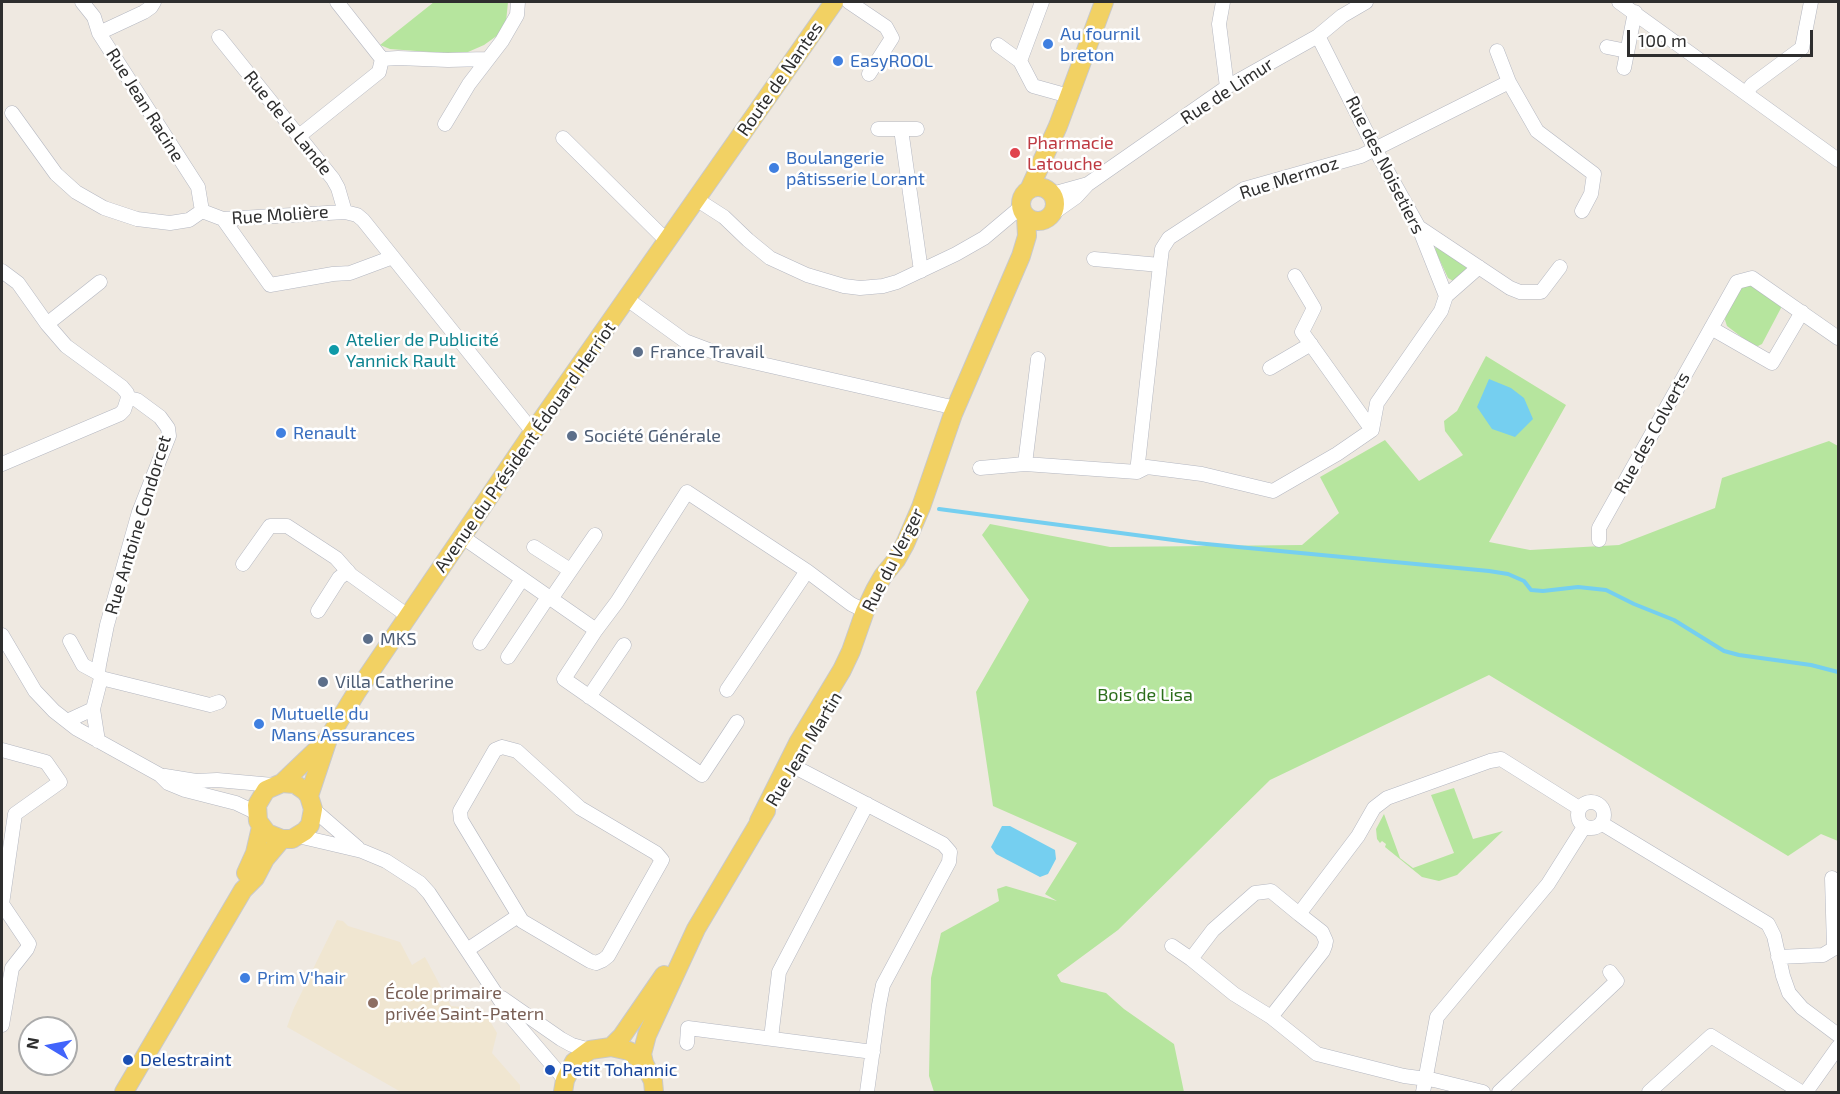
<!DOCTYPE html>
<meta charset="utf-8">
<style>
body{margin:0}
#map{position:relative;width:1840px;height:1094px;overflow:hidden;background:#efe9e1;font-family:"Exo 2",sans-serif}
canvas{display:block}
.frame{position:absolute;inset:0;border:3px solid #2e2e2e;pointer-events:none}
.north{position:absolute;left:18px;top:1016px;width:60px;height:60px;box-sizing:border-box;background:#fff;border:2px solid #ababab;border-radius:50%;rotate:280deg;font-size:16px;font-weight:700;line-height:24px;text-align:center;color:#2e2e2e}
.north::after{content:'';display:block;margin:auto;width:21px;height:27px;background:#4264fb;clip-path:polygon(50% 0,100% 100%,50% 72%,0 100%)}
.scale{position:absolute;left:1627px;top:30px;width:186px;height:27px;box-sizing:border-box;border:3px solid #2e2e2e;border-top:0;padding-left:8px;font-size:18px;line-height:21px;white-space:nowrap;color:#2e2e2e;-webkit-text-stroke:4px #fff;paint-order:stroke}
</style>
<div id="map">
<canvas width="1840" height="1094"></canvas>
<div class="frame"></div>
<div class="north">N</div>
<div class="scale">100 m</div>
</div>
<script>
const ctx = document.querySelector('canvas').getContext('2d');
ctx.lineJoin = 'round';
function fill(path, color) { ctx.fillStyle = color; ctx.fill(path, 'evenodd'); }
const toPath = rows => new Path2D(rows.map(r => 'M' + r).join(''));
function stroke(path, color, width, dash) { ctx.strokeStyle = color; ctx.lineWidth = width; ctx.lineCap = dash ? 'butt' : 'round'; ctx.setLineDash(dash || []); ctx.stroke(path); }
function label(font, color, halo, rows, align = 'center') {
  ctx.font = font + ' "Exo 2",sans-serif'; ctx.lineWidth = 5; ctx.setLineDash([]); ctx.textBaseline = 'middle'; ctx.strokeStyle = halo; ctx.fillStyle = color; for (const [text, x, y, turn = 0] of rows) {
    ctx.save(); ctx.translate(x, y); ctx.rotate((+turn || 0) * Math.PI / 180); ctx.textAlign = isNaN(turn) ? turn : align; if (halo) ctx.strokeText(text, 0, 0); ctx.fillText(text, 0, 0); ctx.restore();
  }
}
const education = toPath([
 [337,920,343,921,348,926,400,942,412,965,425,957,451,1006,483,1009,497,1033,492,1053,520,1085,520,1092,401,1092,287,1027,293,1010]
]);
const green = toPath([
 [434,2,508,2,506,22,498,35,484,45,468,52,443,53,390,49,380,45],
 [1436,244,1469,267,1455,282,1448,278,1435,250],
 [1749,285,1754,286,1780,304,1781,308,1762,344,1758,346,1752,345,1727,326,1725,320,1726,313,1739,289],
 [1486,356,1566,405,1489,542,1530,550,1619,545,1715,508,1722,478,1829,441,1838,446,1838,841,1821,834,1788,856,1489,675,1270,780,1118,930,1057,975,1061,982,1106,993,1124,1009,1174,1044,1184,1092,934,1092,929,1076,931,978,941,933,999,901,997,889,1006,886,1057,901,1045,894,1077,843,993,806,976,692,1029,600,982,535,990,524,1110,547,1302,545,1339,513,1320,477,1385,440,1419,481,1463,455,1445,431,1444,421,1457,411],
 [1454,788,1473,839,1503,831,1457,875,1439,881,1422,877,1385,847,1386,844,1382,841,1380,843,1377,839,1376,829,1384,814,1400,858,1413,868,1454,853,1431,795]
]);
const water = toPath([
 [1489,379,1511,388,1524,398,1533,419,1515,437,1492,429,1477,407],
 [1002,826,1010,826,1055,850,1056,859,1048,874,1040,877,996,854,991,847]
]);
const stream = toPath([
 [939,509,1196,543,1489,571,1508,574,1524,581,1531,590,1543,591,1578,587,1606,590,1634,604,1674,620,1724,651,1739,655,1811,665,1838,672]
]);
const minor = toPath([
 [82,2,94,17,99,33,198,187,202,211],
 [337,2,382,59],
 [849,2,886,27,892,38,869,74],
 [1223,2,1219,24,1227,87],
 [1619,2,1838,160],
 [99,33,144,12,151,7,154,2],
 [219,37,333,179,338,188,345,212,357,215,363,220,533,432],
 [998,45,1020,61,1033,86,1069,96],
 [1607,47,1627,51],
 [1497,51,1509,82],
 [382,59,398,58,448,60,486,59],
 [1020,61,1042,2],
 [1624,68,1635,12],
 [1746,93,1752,85,1802,48,1811,2],
 [12,113,56,174,76,192,104,208,137,219,170,223,189,220,202,211],
 [445,124,469,84,502,41,517,15,518,2],
 [878,129,917,129],
 [901,129,921,271],
 [299,136,379,72,382,59],
 [563,138,667,241],
 [1052,194,1088,184,1227,87,1318,36,1342,16,1366,2],
 [696,199,724,217,748,240,770,258,807,275,844,286,860,288,883,286,897,282,956,254,984,238,1022,206],
 [202,211,223,219,345,212],
 [1052,214,1076,197,1087,185],
 [223,219,270,285,333,274,350,273,393,257],
 [1420,228,1510,288,1520,292,1541,292,1560,267],
 [1094,259,1160,265,1137,472],
 [1160,265,1162,249,1169,238,1244,189,1361,156,1509,82,1537,131,1594,174,1591,194,1582,211],
 [2,271,18,283,47,324,66,346,122,387,127,393,128,398,124,410,120,414,2,464],
 [1295,276,1314,308,1302,332,1372,430],
 [1446,296,1479,267],
 [627,299,685,341,722,355,956,408],
 [47,324,100,282],
 [1711,328,1772,363,1802,312],
 [1270,368,1311,344],
 [1025,464,1038,359],
 [980,468,1025,464,1137,472,1147,467,1202,474,1273,491,1337,454,1372,430,1377,403,1441,311,1446,296,1419,228,1375,149,1318,36],
 [461,536,596,630,617,602,687,492,807,571,851,604,865,611],
 [1599,540,1599,528,1737,282,1752,278,1838,338],
 [534,547,570,570],
 [243,564,270,526,287,526,336,558,351,575,408,616],
 [551,599,595,535],
 [318,611,339,578,348,571],
 [596,630,564,679,702,775,737,722],
 [2,635,35,691,54,711,77,729,160,775,168,783,185,790,236,803,257,813],
 [70,641,83,665,98,673],
 [480,643,522,579],
 [508,657,548,597],
 [101,678,98,673,99,665,107,625,139,512,169,436,168,428,160,417,137,400,128,398],
 [727,690,807,571],
 [589,697,624,645],
 [67,721,93,709],
 [98,741,93,709,101,678,210,705,219,702],
 [502,747,517,751,580,808,656,853,662,860,608,956,603,960,596,963,590,961,522,921,461,820,460,811,495,750,502,747],
 [2,750,46,762,60,782,15,814,2,904,29,944,27,949,12,968,2,1025],
 [795,767,943,844,950,852,949,862,883,985,879,1005,867,1092],
 [165,776,196,781,217,780,273,785],
 '1578 815a13 13 0 1 1 26 0a13 13 0 1 1-26 0Z',
 [313,809,358,848],
 [1601,823,1768,924,1774,936,1783,976,1789,993,1802,1008,1838,1035],
 [298,836,362,851,386,861,420,883,429,893,512,1018,565,1080],
 [1832,878,1834,947],
 [1172,946,1191,959],
 [467,950,518,916],
 [1778,957,1823,955,1838,946],
 [502,998,561,1039,572,1045,590,1050],
 [1271,1017,1234,994,1191,959,1213,930,1255,893,1271,891,1299,914],
 [771,1038,779,972,867,804],
 [687,1043,688,1028,873,1052],
 [1423,1092,1437,1017,1548,884,1584,827],
 [1483,1092,1434,1080,1404,1076,1317,1054,1271,1017,1323,951,1325,946,1326,941,1322,932,1299,914,1358,836,1374,808,1387,798,1490,761,1501,759,1579,808],
 [1499,1092,1617,981,1610,972],
 [1649,1092,1711,1036,1801,1092],
 [1806,1092,1838,1047]
]);
const major = toPath([
 '1021 204a17 17 0 1 1 34 0a17 17 0 1 1-34 0Z',
 [1029,190,1058,126,1104,2],
 [282,783,295,784,305,791,309,796,313,809,310,825,305,831,292,839,282,839,267,833,258,821,257,805,266,790,282,783,327,740],
 [309,796,328,739,356,693,533,432,834,2],
 [759,821,798,743,842,670,851,651,865,611,875,590,883,576,896,560,905,544,921,507,953,414,1021,256,1027,236,1026,216],
 [246,873,255,853,261,827],
 [611,1047,622,1036,664,975],
 [644,1063,642,1054,647,1035,696,929,766,811],
 [124,1092,243,890,255,878,265,859,282,839],
 [563,1092,565,1080,574,1062,590,1050,611,1047,629,1051,644,1063,653,1081,654,1092]
]);
const markers = [
 [1048,44,6,"#3f7fe0"],
 [838,61,6,"#3f7fe0"],
 [1015,153,6,"#e0444e"],
 [774,168,6,"#3f7fe0"],
 [334,350,6,"#0f9aa8"],
 [638,352,6,"#5c6f8a"],
 [281,433,6,"#3f7fe0"],
 [572,436,6,"#5c6f8a"],
 [368,639,6,"#5c6f8a"],
 [323,682,6,"#5c6f8a"],
 [259,724,6,"#3f7fe0"],
 [245,978,6,"#3f7fe0"],
 [373,1003,6,"#8d6e63"],
 [128,1060,6,"#1a4fb4"],
 [550,1070,6,"#1a4fb4"]
];
const shopNames = [
 ["Au fournil",1060,34],
 ["breton",1060,55],
 ["EasyROOL",850,61],
 ["Boulangerie",786,158],
 ["pâtisserie Lorant",786,179],
 ["Renault",293,433],
 ["Mutuelle du",271,714],
 ["Mans Assurances",271,735],
 ["Prim V'hair",257,978]
];
const streetNames = [
 ["Route de Nantes",780,79,-55],
 ["Rue de Limur",1227,91,-33],
 ["Rue Jean Racine",145,105,58],
 ["Rue de la Lande",288,123,51],
 ["Rue des Noisetiers",1385,165,63],
 ["Rue Mermoz",1289,178,-18],
 ["Rue Molière",280,215,-4],
 ["Rue des Colverts",1652,433,-61],
 ["Avenue du Président Édouard Herriot",525,447,-55],
 ["Rue Antoine Condorcet",138,525,-73],
 ["Rue du Verger",893,560,-63],
 ["Rue Jean Martin",804,749,-59]
];
const healthNames = [
 ["Pharmacie",1027,143],
 ["Latouche",1027,164]
];
const cultureNames = [
 ["Atelier de Publicité",346,340],
 ["Yannick Rault",346,361]
];
const serviceNames = [
 ["France Travail",650,352],
 ["Société Générale",584,436],
 ["MKS",380,639],
 ["Villa Catherine",335,682]
];
const parkNames = [
 ["Bois de Lisa",1145,695]
];
const educationNames = [
 ["École primaire",385,993],
 ["privée Saint-Patern",385,1014]
];
const transitNames = [
 ["Delestraint",140,1060],
 ["Petit Tohannic",562,1070]
];
fill(education, '#f0e6d1');
fill(green, '#b6e59e');
fill(water, '#75cff0');
stroke(stream, '#75cff0', 4);
stroke(minor, '#b4b7c1', 15);
stroke(major, '#c9c9c9', 20);
stroke(minor, '#fff', 14);
stroke(major, '#f2d163', 18);
for (const [x, y, r, color] of markers) { const dot = new Path2D(); dot.arc(x, y, r, 0, 2 * Math.PI); ctx.fillStyle = color; ctx.fill(dot); stroke(dot, '#fff', 2); }
label('18px', '#366cbe', '#fff', shopNames, 'left');
label('18px', '#2e2e2e', '#fff', streetNames);
label('18px', '#be3a42', '#fff', healthNames, 'left');
label('18px', '#0d838f', '#fff', cultureNames, 'left');
label('18px', '#4e5e75', '#fff', serviceNames, 'left');
label('18px', '#2c6e1b', '#fff', parkNames);
label('18px', '#785e54', '#fff', educationNames, 'left');
label('18px', '#164399', '#fff', transitNames, 'left');
</script>
